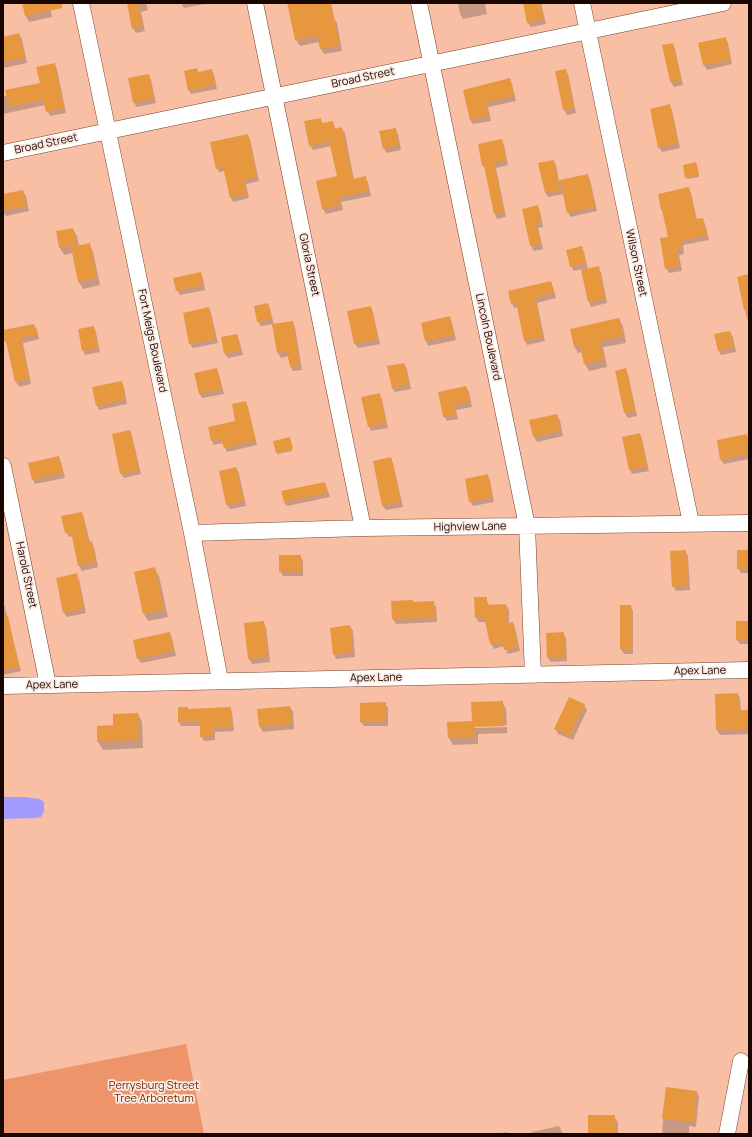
<!DOCTYPE html>
<style>
body{margin:0}
#map{position:relative;width:752px;height:1137px;overflow:hidden;background:#f9bfa4;font-family:Manrope,sans-serif}
canvas{display:block}
.frame{position:absolute;inset:0;border:4px solid #180601;pointer-events:none}
</style>
<div id="map">
<canvas width="752" height="1137"></canvas>
<div class="frame"></div>
</div>
<script>
const ctx = document.querySelector('canvas').getContext('2d');
ctx.lineJoin = 'round';
function fill(path, color) { ctx.fillStyle = color; ctx.fill(path, 'evenodd'); }
const toPath = rows => new Path2D(rows.map(r => 'M' + r).join(''));
function stroke(path, color, width, dash) { ctx.strokeStyle = color; ctx.lineWidth = width; ctx.lineCap = dash ? 'butt' : 'round'; ctx.setLineDash(dash || []); ctx.stroke(path); }
function label(font, color, halo, rows, align = 'center') {
  ctx.font = font + ' Manrope,sans-serif'; ctx.lineWidth = 3.5; ctx.setLineDash([]); ctx.textBaseline = 'middle'; ctx.strokeStyle = halo; ctx.fillStyle = color; for (const [text, x, y, turn = 0] of rows) {
    ctx.save(); ctx.translate(x, y); ctx.rotate((+turn || 0) * Math.PI / 180); ctx.textAlign = isNaN(turn) ? turn : align; if (halo) ctx.strokeText(text, 0, 0); ctx.fillText(text, 0, 0); ctx.restore();
  }
}
const green = toPath([
 [186,1044,204,1134,3,1134,3,1080]
]);
const water = toPath([
 [3,797,24,797,40,799,44,802,44,812,41,817,37,818,3,819]
]);
const shadow = toPath([
 [23,3,49,3,52,17,29,22,26,16],
 [128,3,146,3,148,10,141,12,145,31,136,33,133,28],
 [181,3,210,3,184,8],
 [288,3,324,3,337,23,342,51,324,54,321,49,319,42,300,46,296,40],
 [458,3,485,3,487,14,463,19,460,14],
 [524,3,541,3,546,24,531,27,528,23],
 [19,34,22,39,27,63,3,68,3,38],
 [725,38,728,43,732,64,707,70,704,65,699,43],
 [673,44,675,49,683,85,674,87,671,82,663,46],
 [54,64,57,69,66,113,50,116,45,105,3,114,3,97,41,84],
 [211,70,214,74,217,89,191,94,189,90],
 [565,70,568,74,576,113,567,115,564,110,556,72],
 [148,75,151,80,156,103,137,107,134,103],
 [510,80,512,84,516,101,488,107,491,121,473,124,470,120,464,91],
 [669,106,672,110,680,148,662,152,659,147],
 [320,119,323,124,332,122,336,130,342,129,345,133,354,180,365,178,368,182,371,196,341,202,343,210,326,214,323,209,317,181,338,177,331,146,313,150,310,145],
 [395,129,398,134,401,150,386,153,384,148],
 [247,135,250,139,259,181,246,184,249,198,233,202,231,198,225,171,219,172,217,168],
 [501,140,504,145,508,165,496,168,506,217,497,219,495,214,486,170,483,166],
 [553,161,556,165,559,181,587,175,590,180,597,211,570,217,568,212,564,194,548,197,545,192],
 [697,165,699,177,687,179,686,177],
 [688,188,691,193,697,220,702,219,705,224,709,240,683,245,684,254,679,255,682,271,669,273,666,268,669,237],
 [23,191,26,196,29,211,6,216,3,212,3,195],
 [537,207,540,211,543,227,538,228,543,249,534,251,531,246,523,210],
 [73,229,77,236,79,246,89,244,93,252,100,285,83,289,79,282,73,253,64,255,60,248],
 [581,248,584,252,588,270,598,268,601,272,607,303,591,307,589,302,582,269,574,271,571,266],
 [200,273,203,278,205,290,180,295,177,290],
 [749,275,749,322,747,319,738,278],
 [551,282,553,287,556,298,537,303,545,341,527,345,525,340,518,307,514,308,512,303],
 [268,304,270,309,274,325,292,322,295,327,302,370,293,371,291,367,289,356,281,358,278,353,273,324,261,326,258,321],
 [371,307,373,312,380,344,358,348,355,344],
 [209,308,211,313,218,343,193,348,190,344,184,314],
 [449,318,452,322,456,340,428,346,426,341,422,323],
 [619,319,623,326,626,343,603,347,607,367,589,371,585,364,582,352,578,353,574,346,571,329],
 [34,325,37,330,39,339,23,343,31,384,19,387,16,382,8,346,5,341,3,331],
 [94,327,96,332,100,352,85,355,83,350],
 [730,332,733,337,736,352,721,355,719,351],
 [237,335,239,340,243,355,228,358,225,354],
 [404,364,407,369,411,389,395,392,392,388],
 [217,369,219,374,224,394,202,398,199,393],
 [625,370,628,374,637,416,628,418,625,413,616,372],
 [121,382,124,387,127,404,99,410,97,405],
 [466,387,469,392,472,407,456,410,458,419,447,421,444,416],
 [379,395,382,399,388,428,371,431,369,426],
 [245,402,248,407,257,445,227,452,223,443,214,445,212,441,209,427,236,422],
 [557,416,560,420,563,436,537,442,534,437,530,421],
 [130,431,132,436,141,474,124,478,121,473],
 [640,434,642,439,649,471,632,474,630,470],
 [746,435,749,440,749,459,724,464,721,460],
 [290,439,292,451,278,454,276,452],
 [59,457,61,462,65,478,35,484,33,479],
 [391,458,393,463,403,507,386,510,383,506],
 [236,468,239,473,246,506,230,509,227,505],
 [487,475,490,480,494,502,473,506,470,501],
 [325,483,327,488,330,497,287,506,284,502],
 [82,513,84,518,90,542,91,542,94,547,98,567,82,571,79,566,73,536,69,537,66,532],
 [685,551,688,556,690,590,676,591,673,586],
 [749,551,749,573,741,573,738,568],
 [300,556,303,561,303,576,283,576,280,571],
 [154,568,159,576,168,617,148,621,144,614,135,572],
 [76,575,79,579,86,613,67,617,64,613],
 [486,598,489,606,506,605,509,610,509,624,513,623,515,628,520,651,508,654,504,646,494,649,491,644,486,622,478,622,476,617],
 [3,602,5,607,21,671,3,675],
 [392,602,433,602,436,607,437,622,396,624,393,619],
 [631,606,633,611,633,654,624,654,621,649],
 [263,622,266,627,270,662,252,664,249,659],
 [749,622,749,644,740,644,737,640],
 [350,626,353,631,355,657,336,659,334,654],
 [170,633,172,638,176,656,141,663,138,658],
 [563,633,566,638,567,661,551,662,548,658],
 [738,694,740,699,741,711,749,711,749,734,720,735,717,730],
 [502,702,506,709,507,725,475,726,475,728,507,727,507,733,478,734,478,744,453,745,449,738],
 [385,704,388,708,388,726,364,726,361,722],
 [584,705,587,710,573,740,558,734,556,729],
 [290,707,293,712,294,729,263,732,260,727],
 [188,708,189,710,230,708,232,712,234,731,215,732,215,740,204,741,201,736,201,726,181,726,179,722],
 [138,714,142,722,143,748,103,750,98,742,98,727,114,726],
 [666,1088,696,1092,699,1096,696,1127,689,1126,689,1134,662,1134],
 [614,1116,618,1123,618,1134,589,1134],
 [559,1126,563,1134,532,1134,532,1132],
 [507,1132,508,1134,494,1134]
]);
const building = toPath([
 [22,3,62,3,62,8,25,16],
 [127,3,138,3,143,26,132,29],
 [287,3,331,3,340,45,320,49,317,36,295,40],
 [523,3,540,3,544,19,527,23],
 [19,33,25,58,5,62,3,55,3,37],
 [726,37,730,60,703,65,698,43],
 [673,43,681,80,670,82,662,45],
 [55,63,64,108,46,112,43,100,9,107,5,90,40,83,36,67],
 [197,68,198,72,212,69,215,85,188,91,184,71],
 [566,69,574,108,563,110,555,71],
 [149,74,154,98,133,103,128,78],
 [510,78,514,96,486,102,489,116,470,120,463,90],
 [670,104,678,143,658,148,650,109],
 [321,118,322,123,333,121,335,129,342,127,353,179,366,176,369,191,339,197,341,205,322,209,316,181,337,176,329,141,309,146,304,121],
 [396,128,399,145,383,149,379,131],
 [248,134,257,177,244,180,247,194,230,198,223,167,216,169,210,142],
 [502,139,506,161,494,163,504,212,494,214,484,166,482,166,478,144],
 [554,160,560,190,545,193,538,163],
 [696,162,699,175,685,178,683,165],
 [588,174,595,207,567,213,560,180],
 [689,187,696,219,703,218,707,235,681,241,682,249,677,250,679,266,665,269,660,238,668,237,662,210,661,210,658,194],
 [23,190,27,206,3,211,3,194],
 [538,205,541,222,536,223,541,244,530,246,522,209],
 [73,228,77,245,59,248,56,231],
 [90,243,97,278,78,282,71,247],
 [582,246,586,263,570,267,566,250],
 [599,266,605,299,588,302,581,270],
 [201,272,203,285,176,291,173,278],
 [749,274,749,309,744,310,737,277],
 [551,281,554,293,535,298,543,337,524,341,516,302,511,304,508,291],
 [268,303,272,319,257,322,254,306],
 [371,306,378,339,354,344,347,311],
 [209,307,216,339,189,344,183,313],
 [450,316,454,335,425,341,421,323],
 [619,318,623,336,600,341,604,360,584,364,580,345,574,346,570,329],
 [293,321,300,365,290,367,287,352,277,353,272,324],
 [34,324,37,335,21,338,29,379,15,382,6,341,4,341,3,330],
 [94,326,98,348,82,351,78,329],
 [730,331,734,347,718,351,714,334],
 [237,334,241,350,224,354,221,337],
 [404,363,409,384,392,388,387,366],
 [217,368,222,389,199,394,194,373],
 [626,368,635,411,624,413,615,371],
 [122,381,125,400,96,406,92,387],
 [466,386,470,402,454,405,456,414,443,417,438,392],
 [380,393,386,423,368,427,361,397],
 [246,401,256,441,224,448,221,439,211,441,208,427,235,421,232,404],
 [557,414,561,431,533,437,529,420],
 [130,430,139,470,120,474,112,434],
 [640,433,647,466,629,470,622,437],
 [747,434,749,444,749,454,720,460,717,440],
 [290,437,293,449,276,453,273,441],
 [59,456,63,473,32,480,28,463],
 [391,457,401,502,382,506,373,461],
 [236,467,244,501,226,505,219,471],
 [488,474,492,497,469,502,465,479],
 [325,482,328,493,284,502,281,491],
 [82,512,88,542,92,541,96,562,78,566,71,532,65,533,61,516],
 [686,550,688,586,672,587,670,551],
 [737,550,749,550,749,569,737,569],
 [279,555,301,555,301,571,279,572],
 [155,567,164,610,143,614,134,572],
 [77,573,84,609,63,613,56,578],
 [474,597,487,597,487,605,506,604,508,623,513,622,518,647,504,650,502,642,490,644,484,617,475,618],
 [413,600,413,602,434,601,435,618,392,619,391,601],
 [620,605,631,605,631,650,620,649],
 [8,616,19,667,3,670,3,617],
 [264,621,268,657,248,659,244,623],
 [736,621,749,621,749,640,736,640],
 [350,625,353,652,333,655,330,628],
 [170,632,174,651,137,659,133,640],
 [564,632,565,657,547,658,546,633],
 [738,693,739,710,749,710,749,729,716,730,715,694],
 [569,697,585,704,570,736,554,729],
 [503,701,504,726,474,727,475,737,448,738,447,722,472,721,471,702],
 [386,702,386,721,360,722,360,703],
 [290,706,292,724,259,727,257,709],
 [178,707,188,707,188,709,231,707,232,727,213,728,213,736,200,737,200,722,178,722],
 [138,713,139,740,97,742,97,726,113,725,113,714],
 [666,1087,697,1091,694,1122,662,1119],
 [588,1115,615,1115,615,1134,588,1134]
]);
const minor = toPath([
 [81,3,192,533,220,680],
 [255,3,363,528],
 [419,3,527,526,533,675],
 [582,3,691,523],
 [3,153,723,3],
 [3,466,48,685],
 [192,533,363,528,749,523],
 [3,686,749,670],
 [727,1134,741,1061]
]);
const streetNames = [
 ["Broad Street",363,78,-12],
 ["Broad Street",46,144,-12],
 ["Wilson Street",636,263,78],
 ["Gloria Street",309,265,78],
 ["Lincoln Boulevard",488,337,78],
 ["Fort Meigs Boulevard",152,341,78],
 ["Highview Lane",470,527,-1],
 ["Harold Street",26,575,78],
 ["Apex Lane",700,671,-1],
 ["Apex Lane",376,678,-1],
 ["Apex Lane",52,685,-1]
];
const parkNames = [
 ["Perrysburg Street",154,1086],
 ["Tree Arboretum",154,1099]
];
fill(green, '#ee946a');
fill(water, '#a39cfe');
fill(shadow, '#0003');
fill(building, '#e7983f');
stroke(minor, '#73422b', 17);
stroke(minor, '#fff', 16);
label('11px', '#180601', '#fdeae2', streetNames);
label('11px', '#672802', '#fdeae2', parkNames);
</script>
